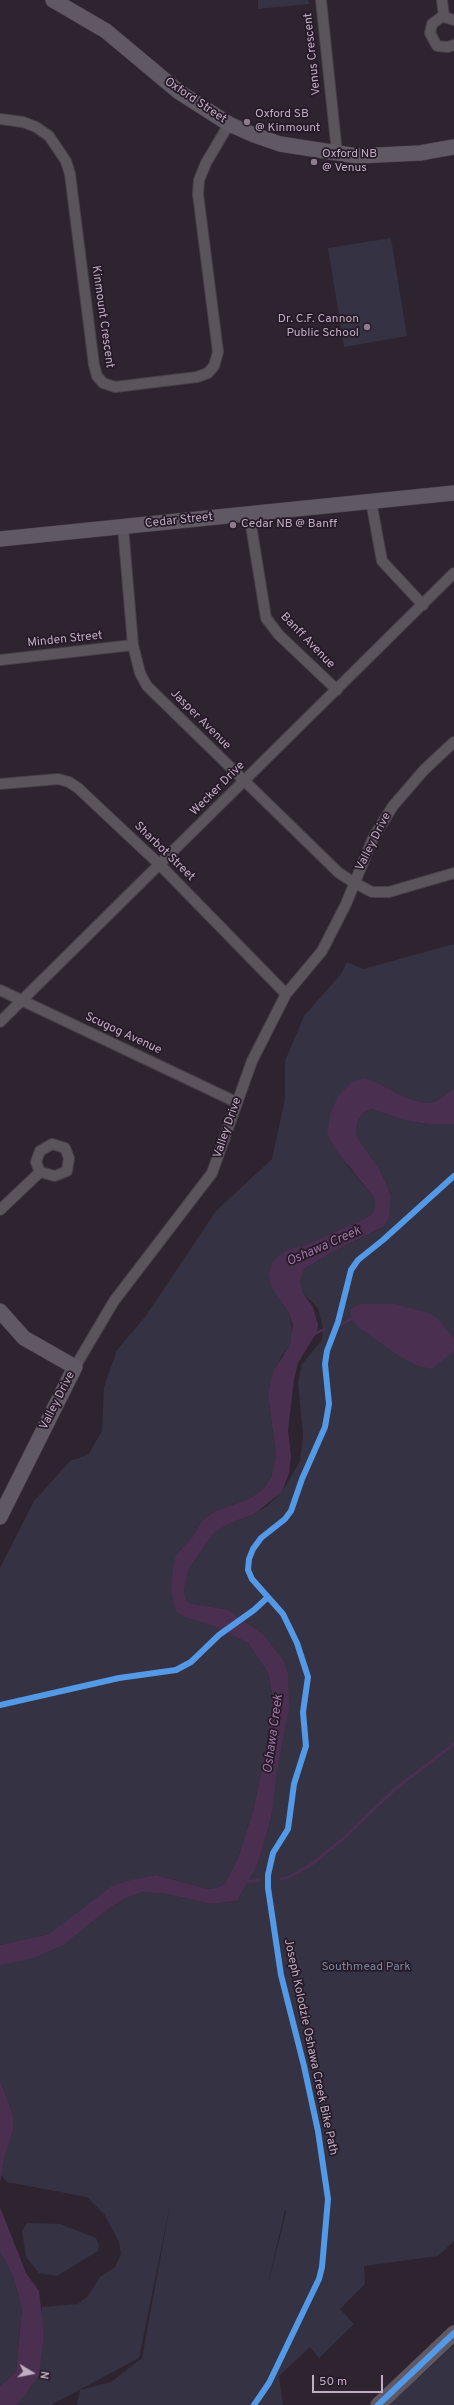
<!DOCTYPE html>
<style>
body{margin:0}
#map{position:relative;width:454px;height:2405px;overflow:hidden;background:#2d242f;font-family:Overpass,sans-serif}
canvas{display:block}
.north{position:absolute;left:12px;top:2353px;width:40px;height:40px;-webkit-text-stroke:3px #261928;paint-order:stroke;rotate:100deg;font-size:11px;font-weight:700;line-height:16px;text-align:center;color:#bfadc1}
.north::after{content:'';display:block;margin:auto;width:14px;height:18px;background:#bfadc1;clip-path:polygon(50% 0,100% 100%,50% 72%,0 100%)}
.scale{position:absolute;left:312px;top:2375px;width:71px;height:18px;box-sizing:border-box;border:2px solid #bfadc1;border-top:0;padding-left:5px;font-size:12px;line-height:14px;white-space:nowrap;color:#bfadc1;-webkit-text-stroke:3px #261928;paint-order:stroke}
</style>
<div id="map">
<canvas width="454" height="2405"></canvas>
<div class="north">N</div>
<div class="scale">50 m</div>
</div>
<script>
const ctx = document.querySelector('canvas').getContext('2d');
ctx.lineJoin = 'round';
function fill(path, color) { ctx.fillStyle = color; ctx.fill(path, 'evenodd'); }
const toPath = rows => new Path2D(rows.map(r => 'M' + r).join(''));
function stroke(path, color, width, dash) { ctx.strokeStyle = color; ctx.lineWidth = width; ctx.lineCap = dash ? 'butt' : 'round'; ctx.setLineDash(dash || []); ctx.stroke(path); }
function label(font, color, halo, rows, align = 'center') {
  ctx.font = font + ' Overpass,sans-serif'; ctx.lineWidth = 3.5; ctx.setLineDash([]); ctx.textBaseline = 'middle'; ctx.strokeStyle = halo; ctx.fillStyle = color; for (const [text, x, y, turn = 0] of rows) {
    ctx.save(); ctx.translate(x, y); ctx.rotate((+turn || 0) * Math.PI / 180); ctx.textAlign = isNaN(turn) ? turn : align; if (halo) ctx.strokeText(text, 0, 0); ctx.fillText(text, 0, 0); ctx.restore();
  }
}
const green = toPath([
 [258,0,308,0,309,4,258,9],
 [391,238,407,336,344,347,328,248],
 [454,944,454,1089,440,1099,431,1103,420,1102,405,1097,376,1082,364,1078,347,1165,375,1199,375,1208,372,1214,364,1219,303,1246,288,1249,271,1285,289,1313,293,1334,290,1345,281,1357,268,1395,276,1455,271,1478,264,1488,249,1499,215,1511,202,1521,193,1536,176,1555,184,1617,216,1627,248,1643,268,1673,272,1694,272,1718,254,1808,238,1858,225,1884,216,1888,208,1889,156,1875,134,1879,49,1934,0,1945,0,1568,34,1501,70,1461,88,1455,102,1431,104,1387,117,1350,145,1317,216,1211,272,1159,285,1099,285,1061,304,1016,341,974,347,962,363,969],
 [372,1109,407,1121,428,1124,454,1124,454,2241,438,2256,364,2266,365,2284,340,2309,354,2324,319,2358,310,2347,279,2376,283,2405,77,2405,80,2390,111,2382,142,2358,171,2200,139,2358,51,2405,17,2405,44,2335,41,2316,42,2307,78,2304,88,2296,100,2277,115,2267,121,2254,119,2242,104,2214,87,2197,7,2182,1,2175,5,2155,13,2131,13,2115,0,2080,0,1965,64,1945,108,1909,124,1899,142,1892,167,1894,210,1904,237,1901,257,1866,271,1819,284,1661,265,1636,229,1610,189,1603,185,1597,184,1589,189,1568,214,1533,232,1522,253,1515,268,1505,282,1492,300,1461,303,1435,298,1382,302,1364,322,1340,323,1328,318,1308,303,1293,300,1282,301,1276,304,1269,336,1250,383,1227,391,1195,380,1170,358,1139,356,1131,358,1121,363,1113],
 [286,2209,286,2213,267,2288,285,2210],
 [27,2223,60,2224,96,2238,99,2245,98,2251,57,2276,39,2273,26,2257,22,2231],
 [0,2252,13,2276,22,2307,16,2372,0,2386],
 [454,2345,454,2405,389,2405]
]);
const water = toPath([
 [364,1078,376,1082,405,1097,420,1102,431,1103,440,1099,454,1089,454,1124,428,1124,407,1121,372,1109,363,1113,358,1121,356,1131,358,1139,380,1170,391,1195,389,1218,383,1227,336,1250,304,1269,300,1282,303,1293,313,1307,318,1325,317,1332,298,1363,294,1380,288,1430,291,1457,289,1473,282,1492,253,1515,232,1522,214,1533,189,1568,184,1589,185,1597,189,1603,229,1610,265,1636,284,1661,288,1674,289,1707,277,1771,271,1819,257,1866,237,1901,210,1904,167,1894,142,1892,124,1899,108,1909,64,1945,33,1958,0,1965,0,1945,49,1934,112,1886,134,1879,156,1875,208,1889,216,1888,225,1884,238,1858,254,1808,272,1718,272,1694,268,1673,248,1643,216,1627,184,1617,176,1611,171,1590,173,1569,176,1555,193,1536,202,1521,215,1511,249,1499,264,1488,271,1478,276,1455,268,1395,273,1372,290,1345,293,1326,289,1313,271,1286,269,1273,273,1261,288,1249,303,1246,364,1219,372,1214,375,1208,375,1199,336,1150,327,1134,331,1111,339,1095,353,1081],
 [359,1304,395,1304,429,1313,437,1318,454,1339,454,1351,432,1369,418,1366,399,1356,358,1327,351,1319,350,1310],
 [0,2080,13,2115,13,2131,5,2155,0,2182],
 [0,2207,26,2273,39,2291,44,2335,39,2375,17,2405,0,2405,0,2386,16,2372,22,2308,13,2276,0,2252]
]);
const stream = toPath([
 [342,1324,351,1319],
 [314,1334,325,1329],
 [281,1879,287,1878,312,1864,343,1839,395,1789,454,1744],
 [245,1882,259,1880]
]);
const street = toPath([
 [321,0,337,153],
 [442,0,444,17],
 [454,20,444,17,440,18,432,24,430,33,437,46,448,47,454,45],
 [0,119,23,122,36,127,49,136,66,161,70,174,94,365,97,376,103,383,115,387,197,377,208,373,214,366,218,352,198,194,199,180,206,163,229,124],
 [371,501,382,561,423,605],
 [249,513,266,618,279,635,337,690],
 [123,527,133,645,140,673,147,686,339,873,353,882,372,892,389,892,454,873],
 [0,660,133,645],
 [0,784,58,779,69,782,78,788,160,865,286,994],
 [0,990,236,1102],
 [0,1022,454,573],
 [52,1144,65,1148,69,1158,67,1171,55,1176,40,1172,36,1162,40,1151,52,1144],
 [0,1210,40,1172],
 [75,1367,114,1301,212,1173,252,1061,286,994,322,951,346,904,373,838,393,806,424,770,454,742]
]);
const secondary = toPath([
 [53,0,106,31,179,92,229,124,254,135,280,144,357,156,420,153,454,147],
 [0,539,454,493],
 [0,1311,24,1338,75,1367,0,1517],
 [378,2405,454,2333]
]);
const cycleway = toPath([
 [0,1705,119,1678,176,1670,191,1662,219,1635,254,1610,267,1598],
 [254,2405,269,2383,319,2279,322,2267,328,2199,318,2131,304,2066,281,1975,268,1888,268,1875,273,1853,288,1829,294,1784,306,1746,303,1712,308,1677,297,1643,283,1614,252,1579,248,1570,249,1559,253,1549,261,1538,285,1519,291,1511,302,1479,325,1427,329,1404,325,1364,327,1351,338,1322,351,1270,358,1260,383,1240,454,1176],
 [378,2405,454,2333]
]);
const markers = [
 [247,122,4,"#8c7d8e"],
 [314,162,4,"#8c7d8e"],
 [367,327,4,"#8c7d8e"],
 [233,525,4,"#8c7d8e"]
];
const streetNames = [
 ["Venus Crescent",313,54,-96],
 ["Oxford Street",195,101,34],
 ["Kinmount Crescent",102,317,82],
 ["Cedar Street",179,521,-6],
 ["Minden Street",65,640,-6],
 ["Banff Avenue",307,641,46],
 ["Jasper Avenue",200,720,45],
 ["Wecker Drive",218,789,-45],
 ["Valley Drive",374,842,-63],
 ["Sharbot Street",164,852,44],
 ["Scugog Avenue",123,1034,25],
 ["Valley Drive",228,1128,-71],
 ["Valley Drive",58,1401,-63],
 ["Joseph Kolodzie Oshawa Creek Bike Path",310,2047,78]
];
const poiNames = [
 ["Oxford SB",255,115],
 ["@ Kinmount",255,129],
 ["Oxford NB",322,155],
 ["@ Venus",322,169],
 ["Dr. C.F. Cannon",359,320,"right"],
 ["Public School",359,334,"right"],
 ["Cedar NB @ Banff",241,525]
];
const parkNames = [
 ["Southmead Park",366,1968]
];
const waterNames = [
 ["Oshawa Creek",324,1247,-24],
 ["Oshawa Creek",274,1734,-82]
];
fill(green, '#343243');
fill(water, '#4b2f50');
stroke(stream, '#4b2f50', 3);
stroke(street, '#474048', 12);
stroke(secondary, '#483f49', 16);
stroke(street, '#5c545d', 10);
stroke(secondary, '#605862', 15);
stroke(cycleway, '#5399e6', 6);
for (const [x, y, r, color] of markers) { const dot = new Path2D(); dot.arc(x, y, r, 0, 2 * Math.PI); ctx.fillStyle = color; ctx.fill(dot); stroke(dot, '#261928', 1.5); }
label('12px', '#bfadc1', '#261928', streetNames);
label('12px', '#bfadc1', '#261928', poiNames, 'left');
label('12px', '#76889a', '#261928', parkNames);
label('italic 13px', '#a077a8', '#261928', waterNames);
</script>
